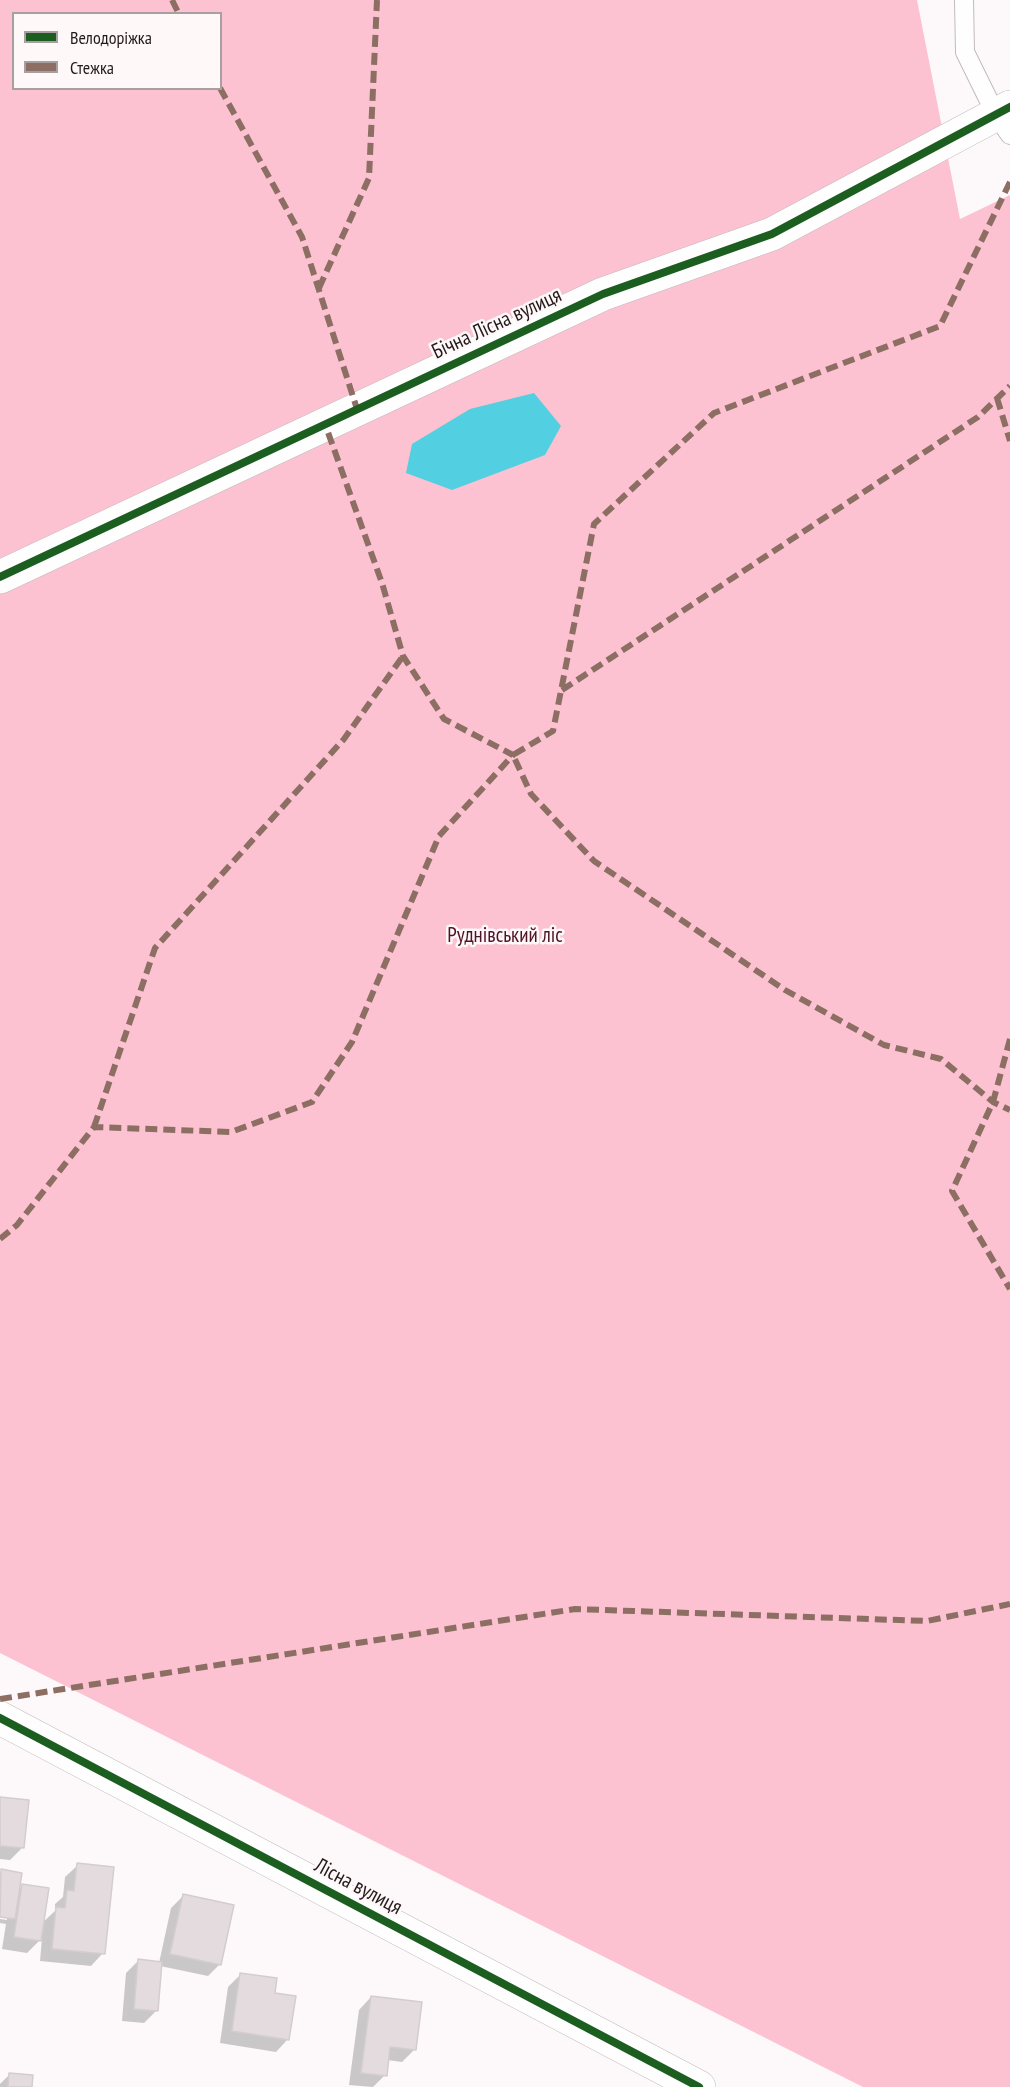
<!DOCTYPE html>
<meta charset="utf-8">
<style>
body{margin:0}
#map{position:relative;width:1010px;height:2087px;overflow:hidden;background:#fdf9fa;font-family:"PT Sans Narrow",sans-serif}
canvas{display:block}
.legend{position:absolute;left:12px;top:12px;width:210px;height:78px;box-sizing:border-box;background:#fef8f9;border:2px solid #a79fa1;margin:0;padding:8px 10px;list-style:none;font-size:18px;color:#241a1d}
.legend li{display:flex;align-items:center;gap:12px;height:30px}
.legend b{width:30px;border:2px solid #a79fa1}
</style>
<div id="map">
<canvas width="1010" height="2087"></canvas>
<ul class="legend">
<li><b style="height:8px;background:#1b5e20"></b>Велодоріжка</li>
<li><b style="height:8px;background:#8d6e63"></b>Стежка</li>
</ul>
</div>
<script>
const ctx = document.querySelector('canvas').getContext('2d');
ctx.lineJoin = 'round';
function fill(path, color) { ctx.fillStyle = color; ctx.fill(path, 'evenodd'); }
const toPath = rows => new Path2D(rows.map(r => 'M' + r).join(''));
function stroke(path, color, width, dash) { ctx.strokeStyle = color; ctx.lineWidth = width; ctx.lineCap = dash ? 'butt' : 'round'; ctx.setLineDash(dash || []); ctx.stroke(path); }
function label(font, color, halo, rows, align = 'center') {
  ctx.font = font + ' "PT Sans Narrow",sans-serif'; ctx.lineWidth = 5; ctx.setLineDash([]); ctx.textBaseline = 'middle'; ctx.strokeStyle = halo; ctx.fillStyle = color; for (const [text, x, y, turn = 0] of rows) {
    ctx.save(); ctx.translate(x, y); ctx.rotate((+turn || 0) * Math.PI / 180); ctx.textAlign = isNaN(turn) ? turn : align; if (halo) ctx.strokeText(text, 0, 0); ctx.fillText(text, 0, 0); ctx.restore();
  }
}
const forest = toPath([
 [0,0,917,0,960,219,1010,195,1010,2087,863,2087,0,1653],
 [14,14,220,14,220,88,14,88]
]);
const water = toPath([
 [534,393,561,426,545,455,452,490,406,473,412,444,470,409]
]);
const shadow = toPath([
 [0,1799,22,1848,10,1860,0,1859],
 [78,1865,103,1953,91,1966,40,1961,42,1938,27,1953,2,1949,6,1924,0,1923,0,1919,7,1920,7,1917,0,1916,0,1873,2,1871,18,1891,22,1886,42,1923,55,1911,55,1904,63,1897,65,1877],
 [183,1896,220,1964,208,1976,160,1966,157,2010,144,2023,122,2021,126,1973,138,1961,159,1963,171,1908],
 [241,1974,273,1994,288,2039,276,2052,220,2043,228,1987],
 [371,1997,415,2049,402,2062,387,2060,385,2075,373,2087,349,2085,359,2010],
 [10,2074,31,2087,0,2087,0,2084]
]);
const building = toPath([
 [0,1797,29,1800,24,1848,0,1846,0,1797],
 [77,1863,114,1867,105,1954,52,1949,56,1907,65,1908,67,1890,74,1891,77,1863],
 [1,1869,22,1873,15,1919,0,1917,1,1869],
 [22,1884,49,1888,41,1941,14,1937,22,1884],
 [183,1894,234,1905,221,1965,170,1954,183,1894],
 [138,1959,162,1962,158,2011,134,2009,138,1959],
 [240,1973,277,1978,275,1993,296,1996,289,2040,232,2031,240,1973],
 [371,1996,422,2002,416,2050,390,2047,387,2076,361,2073,371,1996],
 [9,2073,33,2075,32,2087,8,2087,9,2073]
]);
const service = toPath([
 [964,0,965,52,996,115,1010,135]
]);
const minor = toPath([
 [0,577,603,294,772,234,1010,107],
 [0,1718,699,2087]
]);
const quiet = toPath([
 [172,0,179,14],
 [220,88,302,237,357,409],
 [1010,182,940,326,714,413,594,524,553,731,513,755,531,794,594,861,785,990,884,1045,941,1059,993,1102,1010,1110],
 [319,288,369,178,377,0],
 [997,398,1010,441],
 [562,690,978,417,1010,386],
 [1010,1039,993,1102,952,1191,1010,1289],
 [94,1127,155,948,344,739,403,656],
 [0,1239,17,1225,94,1127,231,1132,312,1102,352,1042,439,836,513,755,444,719,403,656,382,583,325,424],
 [0,1699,575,1609,927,1621,1010,1604]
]);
const cycleway = toPath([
 [0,577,603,294,772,234,1010,107],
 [0,1718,699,2087]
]);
const streetNames = [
 ["Бічна Лісна вулиця",497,324,-25],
 ["Лісна вулиця",358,1887,28]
];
const parkNames = [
 ["Руднівський ліс",505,936]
];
fill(forest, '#fcc2d2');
fill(water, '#52cfe0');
fill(shadow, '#0003');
fill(building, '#e3dbdd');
stroke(building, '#d4cdcf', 1.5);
stroke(service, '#c2babc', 20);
stroke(minor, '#c2babc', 34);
stroke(service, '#fffefe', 18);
stroke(minor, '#fffefe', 33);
stroke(quiet, '#8d6e63', 6, [12, 6]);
stroke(cycleway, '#1b5e20', 8);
label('21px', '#241a1d', '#fef8f9', streetNames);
label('21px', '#501229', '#fef8f9', parkNames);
</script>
